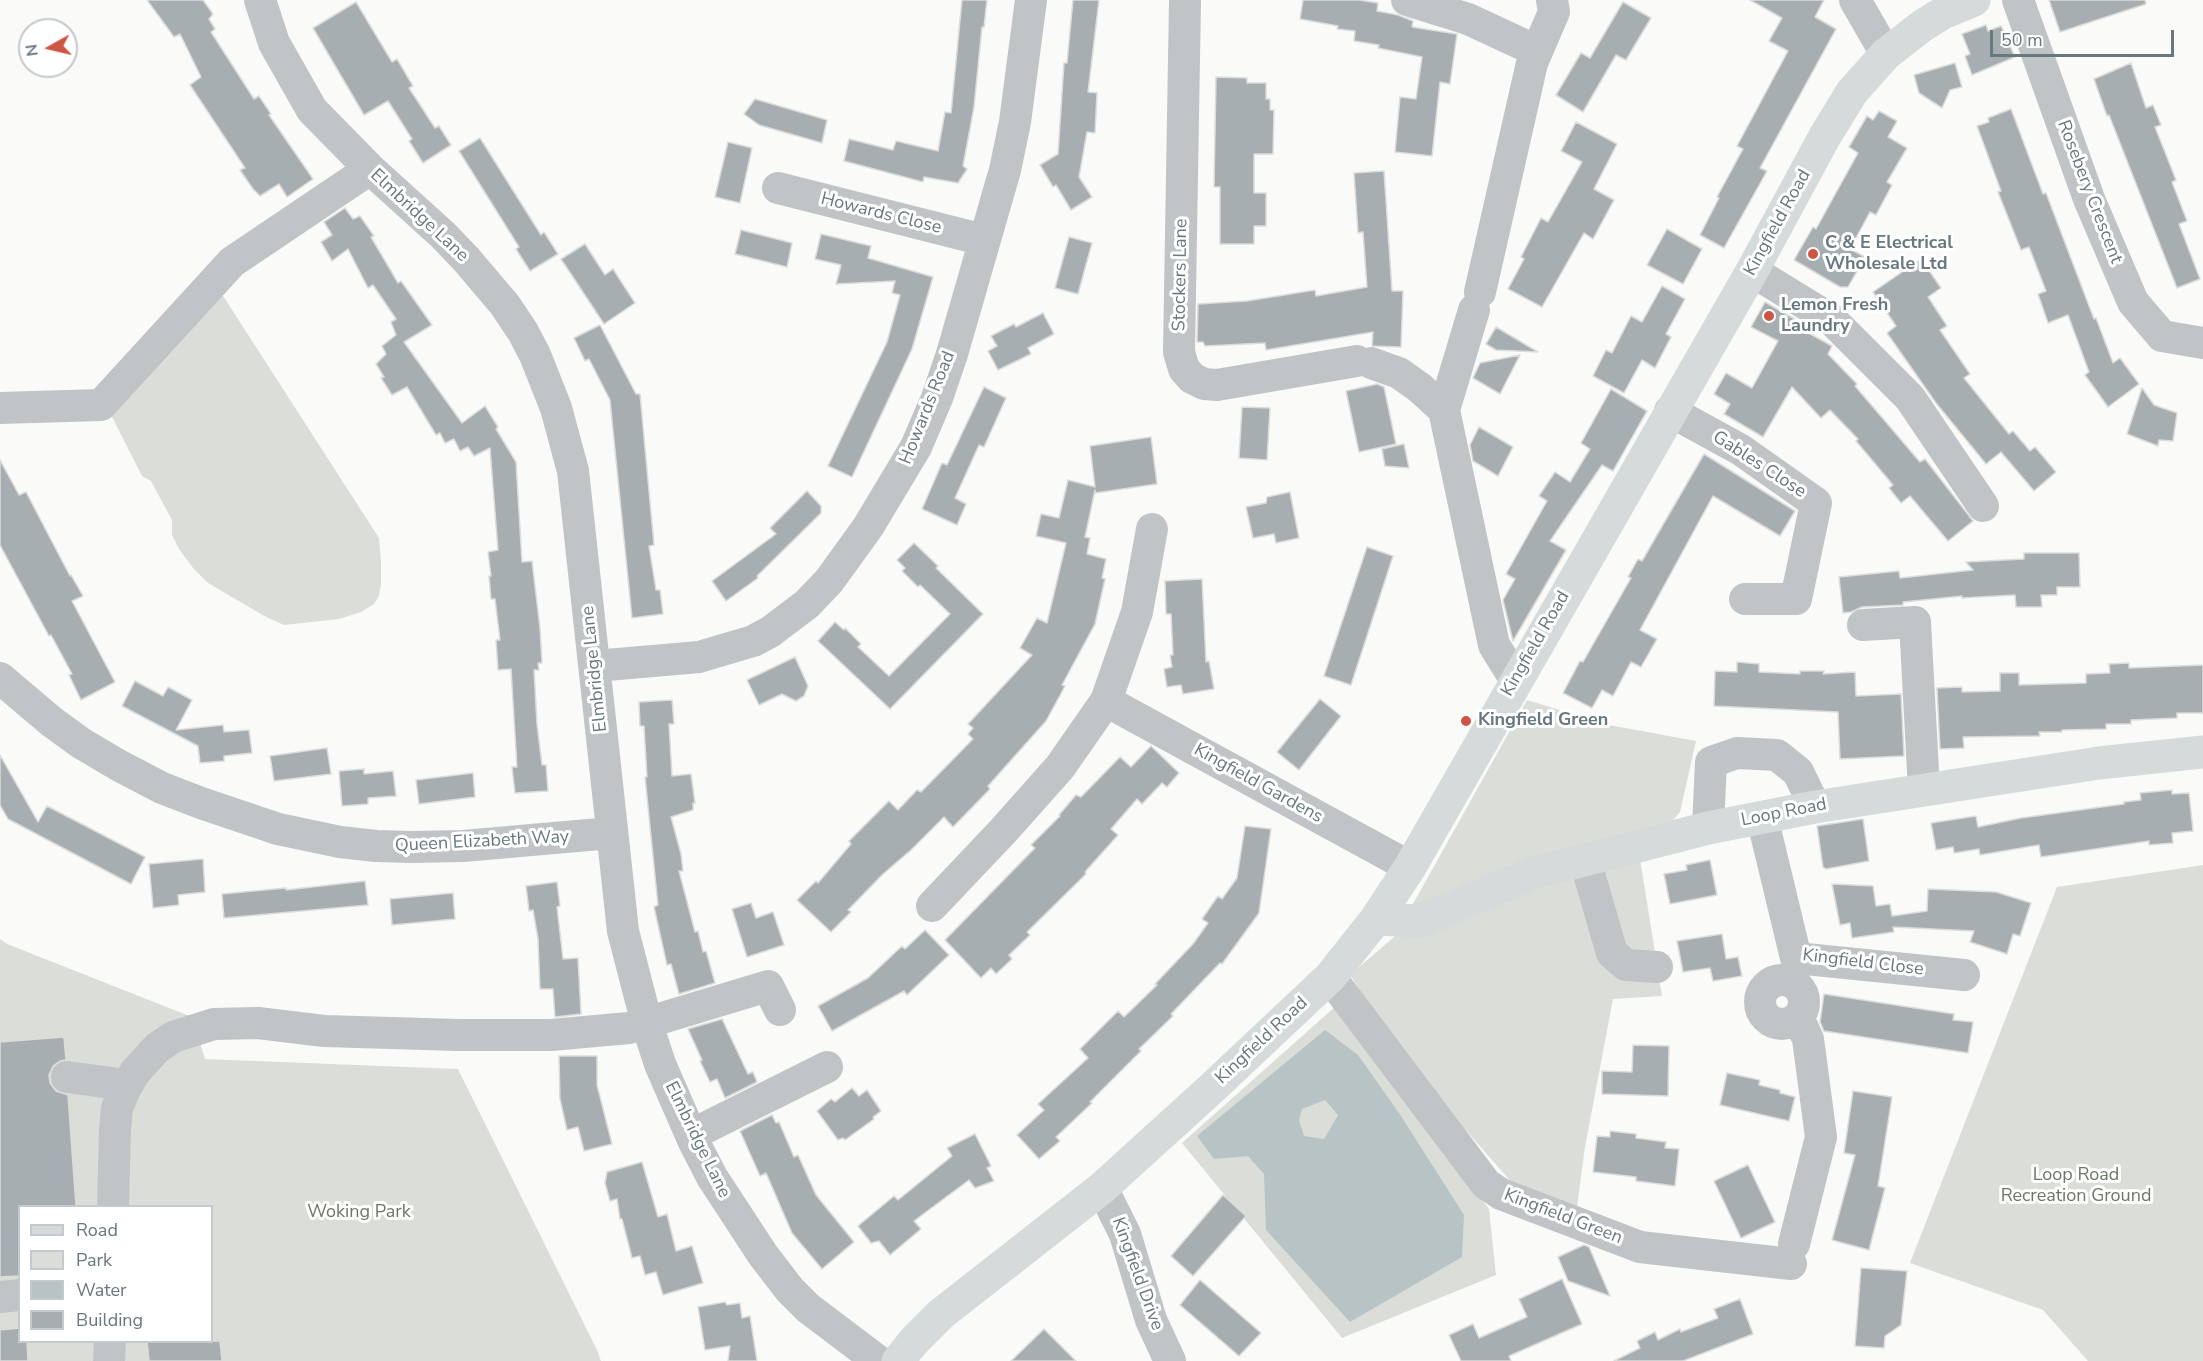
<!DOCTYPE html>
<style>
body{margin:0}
#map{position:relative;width:2203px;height:1361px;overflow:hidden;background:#fafaf8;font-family:"Nunito Sans",sans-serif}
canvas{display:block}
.legend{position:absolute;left:18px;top:1205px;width:195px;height:138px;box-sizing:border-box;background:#fff;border:2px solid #c3c9cc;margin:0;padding:8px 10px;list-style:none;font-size:18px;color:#68787f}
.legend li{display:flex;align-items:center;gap:12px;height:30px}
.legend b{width:30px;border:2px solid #c3c9cc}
.north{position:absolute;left:18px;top:18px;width:60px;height:60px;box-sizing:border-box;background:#fff;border:2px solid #c3c9cc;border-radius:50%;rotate:262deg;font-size:16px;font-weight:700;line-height:24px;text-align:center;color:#68787f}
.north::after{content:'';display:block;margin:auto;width:21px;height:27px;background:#ce5443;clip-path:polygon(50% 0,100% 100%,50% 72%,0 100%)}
.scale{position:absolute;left:1990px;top:30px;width:184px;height:27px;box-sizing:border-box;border:3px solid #68787f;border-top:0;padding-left:8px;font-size:18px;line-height:21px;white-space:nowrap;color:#68787f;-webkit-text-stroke:4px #fff;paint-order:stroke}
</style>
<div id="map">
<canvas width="2203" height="1361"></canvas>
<ul class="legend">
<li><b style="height:8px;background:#d5dadb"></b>Road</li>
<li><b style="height:16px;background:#dbded8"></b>Park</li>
<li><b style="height:16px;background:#b8c3c6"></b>Water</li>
<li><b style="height:16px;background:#a6aeb2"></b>Building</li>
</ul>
<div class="north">N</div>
<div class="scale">50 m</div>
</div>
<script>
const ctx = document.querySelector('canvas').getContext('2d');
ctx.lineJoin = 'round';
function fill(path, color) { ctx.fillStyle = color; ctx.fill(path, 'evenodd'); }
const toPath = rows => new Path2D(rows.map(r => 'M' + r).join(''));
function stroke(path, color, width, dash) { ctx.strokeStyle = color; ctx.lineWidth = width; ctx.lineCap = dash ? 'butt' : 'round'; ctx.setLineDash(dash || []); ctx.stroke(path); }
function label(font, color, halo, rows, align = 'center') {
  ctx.font = font + ' "Nunito Sans",sans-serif'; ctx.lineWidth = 6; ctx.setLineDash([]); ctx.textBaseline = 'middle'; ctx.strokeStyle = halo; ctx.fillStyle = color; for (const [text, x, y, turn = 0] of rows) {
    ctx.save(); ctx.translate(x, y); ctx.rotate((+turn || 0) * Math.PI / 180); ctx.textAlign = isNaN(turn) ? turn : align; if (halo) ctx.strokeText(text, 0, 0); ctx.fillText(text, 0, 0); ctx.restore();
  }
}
const green = toPath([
 [218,288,379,538,381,560,381,584,379,596,374,604,361,612,339,619,284,625,266,617,208,583,193,568,179,549,172,535,172,520,151,481,142,476,112,417,112,409],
 [1527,700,1609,725,1696,741,1680,812,1640,859,1662,996,1613,999,1585,1147,1577,1207,1514,1185,1411,1068,1350,975,1395,936],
 [2203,865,2203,1361,2088,1361,2043,1310,1910,1263,2057,887],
 [0,939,7,944,192,1017,205,1059,458,1069,597,1350,601,1361,0,1361],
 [20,1206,212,1206,212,1342,20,1342],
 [1337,1005,1489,1209,1496,1275,1342,1338,1182,1143]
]);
const water = toPath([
 [1325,1030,1358,1055,1399,1113,1464,1215,1462,1257,1350,1322,1266,1230,1264,1174,1248,1156,1214,1159,1197,1136],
 [1325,1100,1338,1115,1324,1139,1304,1136,1299,1120,1302,1109]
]);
const building = toPath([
 [147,0,203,0,213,14,209,19,215,29,211,32,254,99,259,96,271,114,269,115,313,179,287,197,279,184,260,196,253,189,240,170,245,168,190,85,201,77,180,34,174,37,147,0],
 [962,0,987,0,984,27,982,27,974,107,963,166,967,169,958,183,924,177,923,182,844,161,849,139,893,150,896,141,938,151,945,112,951,113,962,0],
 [1073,0,1099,0,1088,92,1097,93,1095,133,1087,132,1079,177,1092,197,1071,210,1056,185,1053,187,1040,165,1058,154,1064,63,1067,63,1073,0],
 [1303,0,1359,0,1378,3,1377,11,1398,15,1413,21,1412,27,1457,34,1450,84,1440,82,1432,156,1395,152,1400,97,1416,99,1422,57,1378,48,1379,45,1354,41,1355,31,1337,29,1338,26,1300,19,1303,0],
 [1750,0,1824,0,1815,17,1836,29,1760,168,1767,171,1724,248,1700,235,1719,198,1717,197,1743,149,1737,146,1788,51,1769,41,1782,18,1750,0],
 [2049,0,2145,0,2146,4,2060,32,2049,0],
 [356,2,392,62,397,59,413,86,409,88,435,128,439,126,451,145,423,163,409,141,412,139,388,101,364,115,313,28,356,2],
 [1623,2,1651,18,1626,60,1616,55,1583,112,1556,95,1581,53,1590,58,1623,2],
 [1986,25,1988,31,2001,26,2015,57,1972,75,1965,56,1970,54,1962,34,1986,25],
 [1955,63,1962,87,1950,90,1942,108,1919,93,1914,75,1955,63],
 [2131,63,2146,108,2153,105,2161,125,2155,127,2176,180,2172,182,2187,221,2179,224,2200,279,2177,288,2109,115,2107,116,2094,79,2131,63],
 [1216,77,1247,78,1247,83,1266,83,1266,99,1270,99,1270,110,1274,110,1273,154,1254,154,1254,193,1266,193,1266,226,1254,226,1254,244,1220,244,1220,187,1214,187,1216,77],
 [755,99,827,120,822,143,759,125,744,114,755,99],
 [2011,109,2043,194,2046,193,2094,319,2096,318,2113,363,2120,358,2139,384,2108,407,2085,375,2089,372,2068,315,2048,323,2038,294,2046,291,2029,247,2021,250,1998,192,2001,191,1977,126,1989,122,1988,118,2011,109],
 [1879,111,1897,121,1888,137,1907,148,1887,182,1892,185,1876,215,1870,212,1850,249,1865,257,1848,287,1840,287,1794,260,1813,227,1816,229,1858,153,1849,147,1867,116,1873,120,1879,111],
 [1576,122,1617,144,1594,189,1614,200,1593,239,1584,233,1542,307,1508,289,1524,259,1521,257,1541,218,1548,222,1582,162,1561,151,1576,122],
 [480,138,541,235,544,232,558,254,530,271,516,249,519,247,459,151,480,138],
 [728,142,752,148,740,203,715,197,728,142],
 [1384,171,1392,291,1403,291,1401,347,1372,346,1373,332,1266,350,1265,343,1205,346,1203,342,1197,342,1198,304,1247,301,1315,290,1316,296,1367,287,1363,232,1358,233,1354,173,1384,171],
 [345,208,353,219,360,216,374,236,371,237,398,283,401,281,432,325,404,342,462,423,485,406,498,427,496,429,516,462,522,562,532,561,540,628,542,663,538,663,539,670,534,670,537,724,542,765,546,765,548,791,515,793,512,767,517,767,511,669,498,670,496,640,500,640,495,599,491,599,489,576,491,576,488,552,498,550,490,448,474,456,468,447,460,451,454,439,445,443,440,433,436,435,407,387,392,395,381,378,384,377,376,364,386,354,382,346,396,335,391,322,396,319,373,285,368,288,348,249,332,261,321,242,332,235,324,222,345,208],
 [1667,229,1702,249,1683,284,1647,265,1667,229],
 [741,230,792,243,787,267,735,254,741,230],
 [821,234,871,246,868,258,933,277,912,349,852,477,828,466,887,342,900,295,892,293,895,281,836,284,841,265,815,259,821,234],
 [1069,237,1092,243,1078,294,1055,288,1069,237],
 [585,244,605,275,613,269,635,303,604,324,561,259,585,244],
 [1921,259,1941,288,1928,297,1947,326,1940,330,1970,374,1964,378,2009,434,2013,431,2030,451,2035,447,2056,472,2034,491,2001,452,1986,464,1936,403,1887,333,1896,326,1873,292,1921,259],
 [1662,286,1685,299,1666,334,1671,337,1655,368,1642,360,1624,393,1593,376,1606,350,1612,353,1631,316,1642,322,1662,286],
 [1765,302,1805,325,1803,330,1832,346,1828,354,1857,384,1855,386,1920,462,1925,459,1973,521,1948,541,1910,496,1901,503,1889,488,1893,485,1856,441,1858,439,1830,410,1821,418,1792,387,1763,437,1724,414,1730,404,1714,394,1726,373,1752,388,1778,341,1751,327,1765,302],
 [1043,313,1054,334,1028,348,1031,354,998,370,988,351,997,346,991,336,1014,324,1016,327,1043,313],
 [600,325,636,394,640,394,654,545,649,546,656,590,660,590,663,614,632,618,610,400,589,359,585,361,574,338,600,325],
 [1496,327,1538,352,1496,350,1486,344,1496,327],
 [1520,355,1500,394,1473,378,1480,363,1520,355],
 [1377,384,1384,387,1396,444,1359,452,1346,391,1377,384],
 [984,387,1006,398,984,447,979,445,955,498,966,504,957,525,922,509,942,463,947,465,984,387],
 [2142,388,2154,405,2177,413,2173,441,2159,440,2158,446,2127,434,2142,388],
 [1611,389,1647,411,1613,471,1602,465,1550,541,1566,550,1513,641,1503,600,1515,579,1506,574,1547,501,1539,496,1555,472,1570,482,1590,449,1581,443,1611,389],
 [1242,407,1270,408,1267,460,1239,458,1242,407],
 [1479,427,1513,447,1498,476,1473,461,1470,445,1479,427],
 [1151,437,1157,484,1095,493,1095,490,1085,537,1090,538,1087,554,1106,559,1102,578,1105,579,1095,624,1062,685,1065,686,1046,721,988,786,990,789,953,827,944,817,911,850,883,874,848,910,851,912,831,932,797,900,816,881,818,883,851,844,849,841,889,801,898,810,917,790,921,792,973,739,968,734,973,728,968,724,1032,655,1020,648,1037,618,1047,623,1066,543,1036,536,1041,514,1059,518,1068,480,1095,487,1090,446,1151,437],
 [1404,444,1409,468,1385,466,1382,449,1404,444],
 [1704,454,1795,511,1780,536,1713,496,1640,630,1657,639,1641,667,1631,662,1613,696,1602,690,1592,708,1563,693,1580,661,1583,662,1631,578,1628,577,1638,559,1642,561,1704,454],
 [0,460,19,495,26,492,70,576,71,575,83,596,72,601,115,682,81,700,69,675,72,674,51,635,49,636,0,545,0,460],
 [807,491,821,506,821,513,757,576,758,578,726,601,712,581,776,534,770,528,807,491],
 [1290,492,1299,538,1276,543,1274,534,1253,538,1246,507,1266,503,1267,497,1290,492],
 [914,543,938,566,936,568,983,614,890,709,818,641,835,622,844,630,845,628,861,644,858,647,889,676,950,614,920,585,918,587,902,571,905,568,897,560,914,543],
 [1367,547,1393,556,1351,685,1324,676,1367,547],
 [2024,553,2079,553,2080,587,2057,587,2057,595,2041,595,2042,607,2016,607,2015,595,1962,598,1962,596,1903,602,1903,605,1862,607,1851,612,1843,613,1839,577,1899,571,1900,578,1973,570,1966,562,2024,559,2024,553],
 [1202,579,1206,662,1209,661,1214,689,1183,694,1181,685,1167,687,1164,669,1172,667,1170,655,1173,655,1171,614,1166,614,1165,581,1202,579],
 [795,657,808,686,804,696,796,701,782,694,759,705,747,680,795,657],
 [1737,662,1759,664,1759,672,1800,674,1800,671,1824,671,1823,674,1855,672,1856,696,1901,694,1904,756,1840,759,1838,712,1714,706,1715,671,1737,672,1737,662],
 [2129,663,2129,668,2203,665,2203,713,2177,713,2177,718,2131,720,2131,724,2106,724,2106,729,2062,730,2062,732,2039,732,2040,736,1963,737,1964,748,1940,749,1937,688,1962,687,1962,692,2000,691,2000,673,2019,673,2019,685,2086,683,2086,674,2110,673,2109,664,2129,663],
 [135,681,163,696,168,687,192,700,176,730,223,725,224,732,249,730,252,753,224,756,224,761,200,763,198,746,122,706,135,681],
 [1320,699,1341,716,1299,770,1277,752,1320,699],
 [672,700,674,724,669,724,672,776,691,774,695,803,693,803,693,810,671,817,681,854,683,871,679,871,695,932,698,931,703,952,706,951,715,983,679,994,671,964,667,965,654,907,658,905,645,777,647,777,644,726,640,726,639,702,672,700],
 [1151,746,1179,773,1167,787,1162,783,1142,804,1137,799,1111,829,1118,835,1085,872,1086,874,1027,932,1030,935,1009,955,1012,959,996,974,991,968,981,978,945,940,1035,848,1031,845,1060,816,1059,815,1076,795,1081,797,1120,757,1131,767,1151,746],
 [327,748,331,774,274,781,270,756,327,748],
 [0,755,38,822,47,806,145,857,131,884,8,819,0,805,0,755],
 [364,769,364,774,393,771,396,796,368,798,368,804,342,806,339,771,364,769],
 [473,773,475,797,419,804,416,780,473,773],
 [2172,790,2172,794,2189,793,2193,831,2172,833,2173,843,2149,845,2149,841,2041,857,2039,845,1980,855,1979,849,1954,853,1953,847,1936,850,1931,823,1976,816,1978,827,2021,818,2124,804,2124,802,2141,800,2140,793,2172,790],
 [1863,819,1869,861,1826,869,1823,867,1817,826,1863,819],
 [1245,826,1271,829,1259,913,1222,964,1220,963,1171,1014,1173,1016,1139,1049,1141,1051,1090,1102,1092,1103,1056,1137,1060,1141,1039,1159,1017,1135,1044,1110,1038,1104,1088,1058,1080,1049,1118,1011,1124,1017,1157,985,1155,984,1193,944,1208,923,1202,919,1218,896,1222,899,1237,878,1245,826],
 [203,859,205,892,178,895,179,905,153,908,149,864,203,859],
 [1710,860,1717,895,1670,904,1664,874,1687,870,1686,865,1710,860],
 [365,881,368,905,224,918,222,894,286,888,286,890,365,881],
 [557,882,560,906,557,907,563,959,578,958,581,1014,555,1017,553,989,540,989,538,939,533,910,529,911,526,886,557,882],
 [1832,884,1873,886,1876,906,1890,904,1892,916,1927,911,1928,889,1996,892,2031,903,2020,936,2013,934,2007,954,1970,942,1974,931,1893,927,1894,932,1852,938,1850,923,1840,925,1832,884],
 [453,893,455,919,392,925,390,899,453,893],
 [751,903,756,918,773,912,784,945,747,957,732,909,751,903],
 [925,930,949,955,907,995,904,991,832,1031,818,1006,868,978,902,946,905,949,925,930],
 [1722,934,1726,959,1738,957,1742,976,1713,981,1710,968,1683,972,1677,941,1722,934],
 [1824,994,1954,1014,1953,1020,1973,1022,1968,1053,1824,1031,1820,1022,1824,994],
 [722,1019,748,1074,753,1072,757,1082,725,1098,717,1079,710,1082,700,1061,702,1060,688,1029,722,1019],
 [64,1037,66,1060,60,1061,53,1066,49,1075,50,1083,56,1091,68,1095,76,1206,20,1206,20,1276,0,1277,0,1042,64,1037],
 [1633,1045,1669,1046,1668,1096,1602,1094,1602,1071,1632,1072,1633,1045],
 [559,1056,597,1056,597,1085,612,1144,584,1151,578,1127,567,1130,560,1099,559,1056],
 [1727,1073,1760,1080,1759,1085,1780,1090,1780,1093,1795,1097,1789,1121,1720,1105,1727,1073],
 [852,1088,859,1096,867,1090,881,1111,873,1117,874,1119,845,1140,843,1138,838,1140,817,1111,831,1099,835,1102,852,1088],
 [1853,1091,1892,1097,1878,1186,1885,1188,1869,1250,1832,1240,1855,1155,1844,1153,1853,1091],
 [772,1115,776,1123,779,1122,794,1157,798,1155,816,1195,854,1242,822,1269,792,1233,766,1173,760,1176,740,1131,772,1115],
 [1610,1131,1636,1134,1636,1138,1666,1142,1665,1148,1679,1149,1675,1186,1636,1181,1636,1177,1593,1172,1597,1136,1610,1137,1610,1131],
 [975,1134,991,1166,987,1168,994,1181,975,1188,969,1180,914,1221,921,1229,890,1255,879,1241,871,1243,858,1226,894,1196,898,1200,952,1156,947,1148,975,1134],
 [642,1162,658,1217,667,1214,676,1251,692,1246,703,1283,663,1295,656,1272,645,1275,640,1256,632,1258,622,1219,620,1219,617,1199,610,1201,605,1183,607,1172,642,1162],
 [1748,1165,1775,1222,1741,1238,1714,1181,1748,1165],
 [1223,1195,1246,1216,1193,1276,1171,1256,1223,1195],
 [1584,1245,1589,1247,1610,1296,1568,1281,1558,1257,1584,1245],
 [1861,1268,1907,1271,1901,1325,1885,1336,1884,1348,1855,1346,1861,1268],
 [1562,1279,1582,1324,1509,1356,1511,1361,1461,1361,1449,1335,1473,1324,1479,1338,1527,1317,1519,1299,1562,1279],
 [1200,1280,1261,1333,1239,1356,1180,1305,1200,1280],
 [1740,1299,1753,1334,1683,1361,1614,1361,1640,1348,1637,1341,1655,1332,1658,1340,1680,1329,1681,1332,1718,1318,1714,1309,1740,1299],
 [725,1302,727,1305,740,1303,742,1318,750,1316,757,1361,728,1361,730,1346,705,1350,698,1307,725,1302],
 [20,1328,20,1341,27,1341,28,1361,0,1361,0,1330,20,1328],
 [1044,1329,1076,1361,1011,1361,1044,1329],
 [147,1341,220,1341,222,1361,149,1361,147,1341]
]);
const minor = toPath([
 [260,0,274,43,312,110,370,169,443,235,466,259,505,305,523,332,535,355,556,408,573,471,623,931,647,1024,660,1064,694,1142,712,1177,763,1255,790,1290,808,1308,878,1361],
 [1185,0,1179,352,1184,369,1192,378,1204,384,1217,385,1357,361],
 [1407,0,1468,19,1537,51],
 [1855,0,1886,54],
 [2018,0,2089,199,2133,302,2162,336,2203,343],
 [778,188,984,240],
 [1752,271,1832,320,1910,398,1983,506],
 [1480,292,1532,63,1554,12,1552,0],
 [1371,363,1399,373,1420,388,1444,410,1494,645,1515,679],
 [0,408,101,405,232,262,370,169],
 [1444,410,1474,310],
 [1670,411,1741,450,1816,503,1796,599,1745,599],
 [1863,625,1915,622,1924,790],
 [595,666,699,657,753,641,770,632,807,604,829,581,868,527,916,447,937,398,952,354,1005,170,1015,122,1031,0],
 [0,678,52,722,81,743,118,765,162,788,201,803,278,829,340,842,376,846,412,847,463,846,611,833],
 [1106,701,1410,867],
 [1762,817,1796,958,1964,975],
 [1708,828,1711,762,1737,753,1777,755,1798,772,1815,807],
 [1585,860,1612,953,1626,965,1657,967],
 [932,906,1004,830,1060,767,1106,701,1137,612,1152,529],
 [1330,977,1486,1184,1501,1194,1640,1247,1791,1264],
 '1760 1002a22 22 0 1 1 44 0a22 22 0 1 1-44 0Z',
 [67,1077,112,1083,125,1089],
 [691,1135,827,1067],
 [1102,1188,1125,1234,1151,1320,1170,1361],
 [113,1206,115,1130,117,1108,125,1089,135,1072,157,1048,173,1037,214,1024,258,1023,324,1031,458,1035,551,1035,629,1028,768,986,780,1010],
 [1794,1244,1821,1137,1808,1039,1798,1017],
 [0,1297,20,1295],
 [109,1361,110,1342]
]);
const major = toPath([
 [1376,919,1420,921,1534,873,1708,828,1815,807,2099,763,2203,752],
 [898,1361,914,1341,941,1314,1102,1188,1212,1088,1330,977,1376,919,1410,867,1752,271,1825,136,1852,92,1886,54,1922,26,1943,13,1974,0]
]);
const markers = [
 [1813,254,6,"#ce5443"],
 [1769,316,6,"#ce5443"],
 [1466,721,6,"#ce5443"]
];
const streetNames = [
 ["Rosebery Crescent",2089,192,69],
 ["Howards Close",881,214,14],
 ["Elmbridge Lane",419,216,43],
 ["Kingfield Road",1778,223,-61],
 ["Stockers Lane",1181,275,-89],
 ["Howards Road",928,408,-68],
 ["Gables Close",1759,465,33],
 ["Kingfield Road",1536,644,-60],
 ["Elmbridge Lane",595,669,-96],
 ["Kingfield Gardens",1258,784,29],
 ["Loop Road",1784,813,-11],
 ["Queen Elizabeth Way",482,842,-3],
 ["Kingfield Close",1863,963,7],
 ["Kingfield Road",1262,1041,-43],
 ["Elmbridge Lane",697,1140,64],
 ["Kingfield Green",1563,1217,21],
 ["Kingfield Drive",1137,1274,70]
];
const poiNames = [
 ["C & E Electrical",1825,244],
 ["Wholesale Ltd",1825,265],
 ["Lemon Fresh",1781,306],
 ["Laundry",1781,327],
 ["Kingfield Green",1478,721]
];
const parkNames = [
 ["Loop Road",2076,1176],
 ["Recreation Ground",2076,1197],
 ["Woking Park",359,1213]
];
fill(green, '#dbded8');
fill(water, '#b8c3c6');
fill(building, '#a6aeb2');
stroke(building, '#dcdcda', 1.5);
stroke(minor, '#c0c4c7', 32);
stroke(major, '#d5dadb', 33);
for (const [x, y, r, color] of markers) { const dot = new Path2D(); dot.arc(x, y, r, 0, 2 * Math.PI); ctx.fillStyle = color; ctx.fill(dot); stroke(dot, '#fff', 2); }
label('18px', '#68787f', '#fff', streetNames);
label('bold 18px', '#68787f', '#fff', poiNames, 'left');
label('18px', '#6c7866', '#fff', parkNames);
</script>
